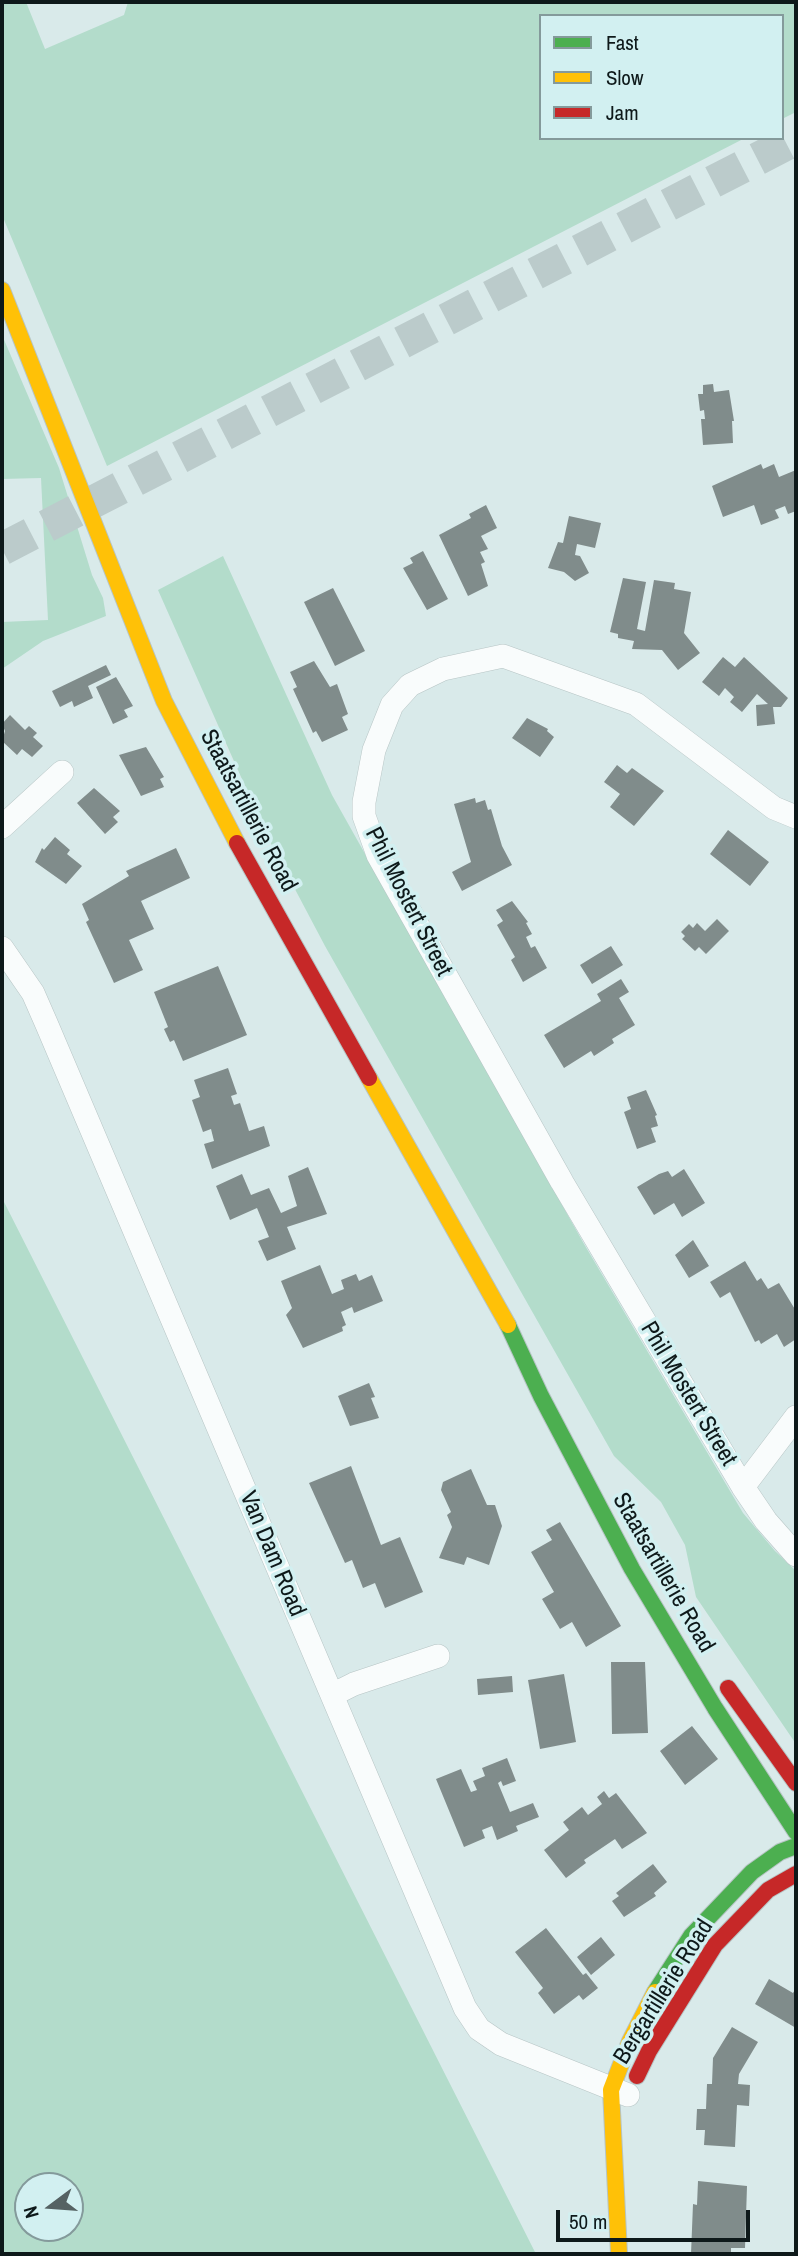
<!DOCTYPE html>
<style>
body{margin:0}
#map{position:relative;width:798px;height:2256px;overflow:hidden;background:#d9eaea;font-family:"Archivo Narrow",sans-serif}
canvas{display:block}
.frame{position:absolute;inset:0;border:4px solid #0e191a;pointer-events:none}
.legend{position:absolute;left:539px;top:14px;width:245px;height:126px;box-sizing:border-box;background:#d2f0f1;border:2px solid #849a9b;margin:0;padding:9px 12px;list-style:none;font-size:21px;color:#0e191a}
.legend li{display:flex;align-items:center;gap:14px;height:35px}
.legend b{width:35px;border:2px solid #849a9b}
.north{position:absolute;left:14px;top:2172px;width:70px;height:70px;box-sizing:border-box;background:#d2f0f1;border:2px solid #849a9b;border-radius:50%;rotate:254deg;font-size:19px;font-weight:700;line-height:28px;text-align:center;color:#0e191a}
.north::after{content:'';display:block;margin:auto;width:24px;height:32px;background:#556263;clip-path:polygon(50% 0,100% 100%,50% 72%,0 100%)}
.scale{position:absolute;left:556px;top:2210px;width:194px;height:32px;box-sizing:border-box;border:4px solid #0e191a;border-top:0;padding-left:9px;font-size:21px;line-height:24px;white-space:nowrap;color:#0e191a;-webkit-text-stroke:5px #d2f0f1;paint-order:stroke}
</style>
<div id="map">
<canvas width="798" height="2256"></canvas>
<div class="frame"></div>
<ul class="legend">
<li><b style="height:9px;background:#4caf50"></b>Fast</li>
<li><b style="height:9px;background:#ffc107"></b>Slow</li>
<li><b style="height:9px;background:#c62828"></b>Jam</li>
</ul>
<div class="north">N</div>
<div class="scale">50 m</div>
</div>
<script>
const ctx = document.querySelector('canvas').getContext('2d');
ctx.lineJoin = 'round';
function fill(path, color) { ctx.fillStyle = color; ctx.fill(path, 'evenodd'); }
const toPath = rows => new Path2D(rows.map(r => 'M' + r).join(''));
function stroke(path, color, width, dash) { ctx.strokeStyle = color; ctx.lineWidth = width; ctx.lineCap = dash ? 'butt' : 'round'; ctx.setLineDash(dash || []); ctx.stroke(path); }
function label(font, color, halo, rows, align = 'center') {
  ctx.font = font + ' "Archivo Narrow",sans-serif'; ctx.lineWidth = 7; ctx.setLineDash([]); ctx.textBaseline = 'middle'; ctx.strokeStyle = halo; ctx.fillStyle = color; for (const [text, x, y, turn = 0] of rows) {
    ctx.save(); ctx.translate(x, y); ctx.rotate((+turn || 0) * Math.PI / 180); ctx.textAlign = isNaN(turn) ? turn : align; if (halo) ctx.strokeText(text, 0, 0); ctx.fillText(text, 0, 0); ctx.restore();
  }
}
const green = toPath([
 [2,2,26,2,45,49,124,15,128,2,796,2,796,112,782,119,782,16,541,16,541,138,745,138,107,466,2,215],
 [2,335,59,468,92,575,103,598,106,616,43,641,2,669,2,622,48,620,41,478,2,479],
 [223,556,332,795,584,1244,743,1513,775,1551,796,1571,796,1744,696,1597,685,1545,661,1502,614,1456,325,946,269,840,158,590],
 [2,1198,536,2254,2,2254],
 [28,2186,70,2186,70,2228,28,2228]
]);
const building = toPath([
 [713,384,714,392,729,390,734,421,732,421,733,443,703,445,701,419,705,419,704,410,700,411,698,394,703,394,703,385],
 [761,464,763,469,774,464,779,477,796,470,796,511,788,514,785,506,775,510,779,518,761,525,754,505,723,517,712,486],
 [486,505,497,528,481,536,488,549,480,552,485,562,481,564,488,586,468,596,439,535,471,518,469,514],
 [569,516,601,523,595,548,577,544,575,555,580,556,589,573,575,581,564,572,548,568,558,542,563,543],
 [423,551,448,599,427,610,403,568,413,563,410,558],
 [623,578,646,582,637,629,645,631,654,580,675,583,674,589,691,592,684,633,700,653,678,670,662,650,632,649,634,641,618,638,618,634,610,632],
 [333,588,365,651,335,666,304,602],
 [723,657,735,667,744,657,788,698,781,707,773,707,775,724,757,726,756,705,768,704,757,694,742,712,730,702,734,697,725,688,719,696,702,682],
 [314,661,330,687,337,684,348,714,342,717,348,730,322,742,316,731,313,733,293,689,297,687,290,672],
 [106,665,111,675,88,686,93,698,74,707,72,701,60,707,52,691],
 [116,677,133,706,124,710,128,717,113,724,96,687],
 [10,715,25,730,29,726,37,733,33,737,43,746,32,757,22,749,17,755,2,741,5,731,2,724],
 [527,718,548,729,547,731,554,737,540,757,512,738],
 [146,747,164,777,160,779,164,787,141,796,119,755],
 [617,765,627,773,632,768,664,791,634,826,610,807,620,794,604,782],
 [94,788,120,811,113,817,118,822,105,834,77,803],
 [475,798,476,803,485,800,488,810,491,809,502,846,512,865,462,891,452,872,471,862,454,804],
 [728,830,769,862,750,886,710,854],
 [55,837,70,850,67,854,82,866,66,884,35,862,42,848,44,850],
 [176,848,190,878,141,901,154,929,129,940,143,970,114,983,86,922,89,920,82,904,129,876,126,871],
 [512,901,528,922,526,923,532,934,526,937,531,948,535,946,547,968,523,982,511,960,515,957,497,925,503,921,496,910],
 [717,919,729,931,706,954,699,947,695,951,682,939,685,936,681,932,689,924,693,928,697,923,705,931],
 [611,946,623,965,592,984,580,965],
 [218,966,247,1035,183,1061,174,1040,170,1042,164,1029,168,1027,154,992],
 [621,979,629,992,619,998,635,1025,612,1039,614,1043,594,1056,591,1051,564,1068,544,1035,601,1001,597,994],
 [228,1068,237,1094,231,1096,234,1105,240,1103,249,1131,264,1126,270,1146,212,1169,204,1144,214,1141,211,1129,203,1132,192,1100,200,1097,194,1080],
 [646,1090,657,1115,655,1116,658,1126,651,1128,656,1142,637,1149,624,1112,631,1109,627,1097],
 [308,1167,327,1214,287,1227,296,1249,267,1261,258,1241,269,1237,257,1208,230,1220,216,1186,242,1174,251,1195,269,1188,281,1213,297,1206,288,1176],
 [684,1169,705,1203,682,1217,674,1203,654,1215,637,1187,659,1174,668,1171,672,1177],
 [693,1240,709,1266,689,1278,675,1255],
 [745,1261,757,1281,761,1278,768,1289,779,1283,796,1311,796,1339,784,1347,777,1334,761,1344,759,1340,755,1342,730,1292,720,1298,710,1282],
 [320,1265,332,1294,344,1289,341,1280,356,1274,359,1281,372,1275,383,1301,354,1313,352,1307,341,1312,346,1325,342,1327,343,1331,303,1348,286,1315,292,1308,281,1281],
 [369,1383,375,1397,371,1398,379,1418,350,1426,338,1396],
 [351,1466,381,1545,400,1537,423,1592,385,1608,375,1583,363,1588,352,1560,345,1563,309,1483],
 [471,1469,487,1505,495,1505,502,1526,489,1565,467,1557,464,1565,439,1558,452,1527,447,1515,451,1512,441,1490,443,1482],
 [560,1522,621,1626,586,1647,572,1622,560,1629,542,1599,554,1592,531,1552,552,1540,546,1530],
 [611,1662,645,1662,648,1733,612,1734],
 [564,1674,576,1742,540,1749,528,1680],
 [512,1676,513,1692,478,1695,477,1679],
 [692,1726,718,1759,685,1785,660,1751],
 [507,1758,516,1781,503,1786,501,1781,498,1783,510,1812,533,1803,539,1817,516,1826,518,1831,497,1840,492,1826,482,1830,485,1838,464,1847,436,1779,461,1769,471,1792,477,1790,473,1781,485,1776,482,1768],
 [604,1791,609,1798,616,1793,647,1833,622,1849,615,1839,584,1860,586,1863,566,1878,544,1850,569,1830,563,1822,582,1807,588,1815,602,1804,597,1797],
 [653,1864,667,1882,654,1893,656,1896,624,1917,612,1901,619,1896,616,1893],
 [546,1928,583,1975,586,1973,598,1988,583,2000,579,1995,554,2014,538,1993,543,1988,515,1952],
 [601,1937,615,1955,591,1975,577,1957],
 [769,1979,793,1993,796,1988,796,2028,755,2004],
 [732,2027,758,2042,739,2074,738,2084,750,2085,749,2106,737,2105,735,2147,704,2145,705,2130,696,2130,697,2109,706,2109,707,2084,712,2084,713,2058],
 [698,2181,747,2186,745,2248,731,2248,731,2254,691,2254,693,2204,697,2205]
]);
const secondaryTunnel = toPath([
 [2,549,796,139]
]);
const street = toPath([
 [796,817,774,808,636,704,503,656,443,669,410,685,392,705,374,750,364,802,364,816,378,855,562,1182,743,1487,766,1521,796,1555],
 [2,827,62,772],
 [2,948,33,993,47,1025,465,2008,479,2029,501,2044,628,2095],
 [743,1487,796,1417],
 [332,1695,354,1684,438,1656]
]);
const fast = toPath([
 [508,1325,541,1396,632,1569,715,1708,796,1832],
 [655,1992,691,1936,752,1872,780,1852,796,1846]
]);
const slow = toPath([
 [2,290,164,701,237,843],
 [369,1078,508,1325],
 [619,2254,611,2090,630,2041,655,1992]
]);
const jam = toPath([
 [237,843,369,1078],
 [728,1688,796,1783],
 [637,2076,649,2051,715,1945,768,1890,796,1874]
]);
const streetNames = [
 ["Staatsartillerie Road",248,811,62],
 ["Phil Mostert Street",408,902,63],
 ["Phil Mostert Street",688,1394,59],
 ["Van Dam Road",272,1554,67],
 ["Staatsartillerie Road",663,1573,60],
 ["Bergartillerie Road",664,1992,-58]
];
fill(green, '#b3dccb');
fill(building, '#808c8b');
stroke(secondaryTunnel, '#bbcbcb', 33, [33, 17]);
stroke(street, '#b7c5c5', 24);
stroke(fast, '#b7c5c5', 18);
stroke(slow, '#b7c5c5', 18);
stroke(jam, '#b7c5c5', 18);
stroke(street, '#f9fcfc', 23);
stroke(fast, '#4caf50', 16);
stroke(slow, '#ffc107', 16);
stroke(jam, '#c62828', 16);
label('24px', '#0e191a', '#d2f0f1', streetNames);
</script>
